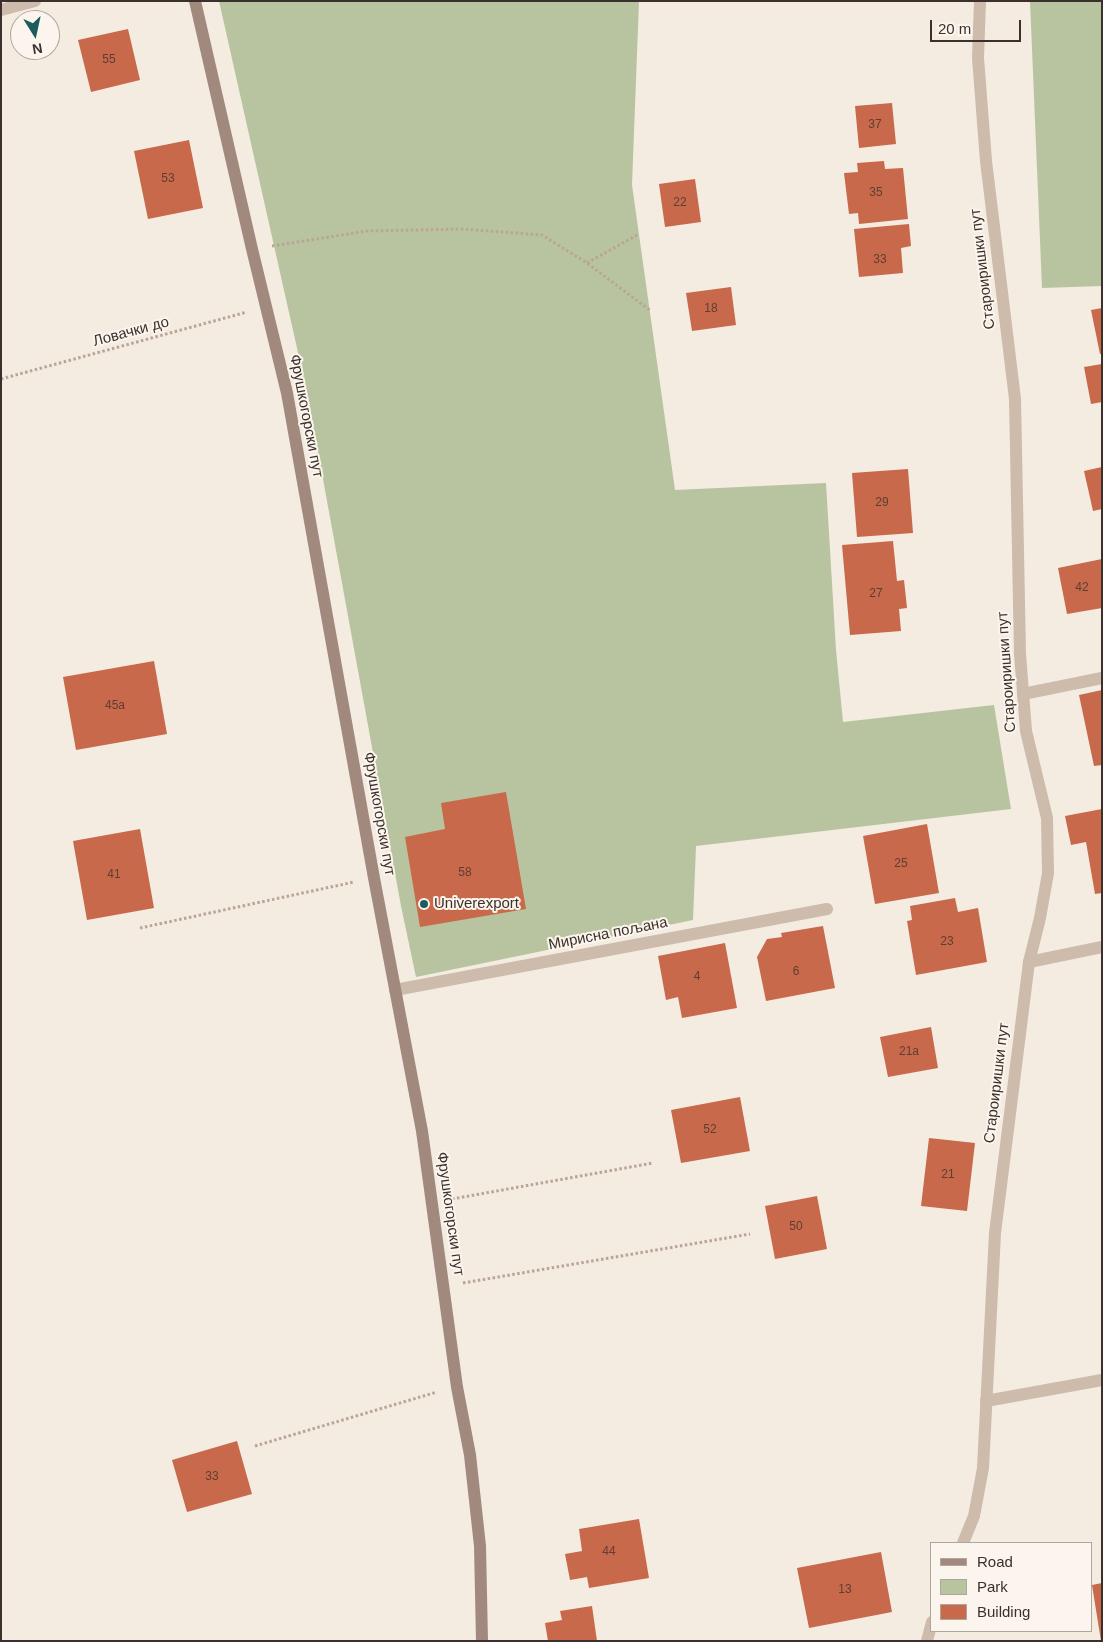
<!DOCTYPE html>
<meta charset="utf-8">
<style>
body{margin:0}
#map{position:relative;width:1103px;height:1642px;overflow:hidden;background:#f4ebe1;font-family:Arial,sans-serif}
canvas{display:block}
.frame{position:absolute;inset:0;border:2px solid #3b302b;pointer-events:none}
.legend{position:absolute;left:930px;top:1542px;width:162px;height:90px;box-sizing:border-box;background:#fbf5ee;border:1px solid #aea6a0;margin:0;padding:6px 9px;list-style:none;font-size:15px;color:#3b302b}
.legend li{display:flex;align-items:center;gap:10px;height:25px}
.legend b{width:25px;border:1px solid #aea6a0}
.north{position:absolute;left:10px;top:10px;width:50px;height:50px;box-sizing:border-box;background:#fbf5ee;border:1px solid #aea6a0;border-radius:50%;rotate:170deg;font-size:14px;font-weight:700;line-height:20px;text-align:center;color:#3b302b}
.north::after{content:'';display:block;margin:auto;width:18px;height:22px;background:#1f5a5e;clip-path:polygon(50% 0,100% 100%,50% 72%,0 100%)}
.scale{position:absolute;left:930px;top:20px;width:91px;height:22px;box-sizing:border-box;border:2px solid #3b302b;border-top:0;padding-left:6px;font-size:15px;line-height:18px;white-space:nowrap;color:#3b302b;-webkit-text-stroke:4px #fbf5ee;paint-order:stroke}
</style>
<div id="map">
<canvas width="1103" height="1642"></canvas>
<div class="frame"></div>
<ul class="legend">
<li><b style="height:6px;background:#a18a7d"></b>Road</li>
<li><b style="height:14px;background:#b8c4a0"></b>Park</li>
<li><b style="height:14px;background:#c8694b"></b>Building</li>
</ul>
<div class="north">N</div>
<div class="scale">20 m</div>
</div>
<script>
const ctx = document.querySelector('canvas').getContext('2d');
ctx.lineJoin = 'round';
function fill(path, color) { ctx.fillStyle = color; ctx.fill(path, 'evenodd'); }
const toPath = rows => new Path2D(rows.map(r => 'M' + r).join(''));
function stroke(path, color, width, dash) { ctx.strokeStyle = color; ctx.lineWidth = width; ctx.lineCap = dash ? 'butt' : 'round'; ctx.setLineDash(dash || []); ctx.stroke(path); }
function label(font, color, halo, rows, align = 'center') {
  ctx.font = font + ' Arial,sans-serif'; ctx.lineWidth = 4; ctx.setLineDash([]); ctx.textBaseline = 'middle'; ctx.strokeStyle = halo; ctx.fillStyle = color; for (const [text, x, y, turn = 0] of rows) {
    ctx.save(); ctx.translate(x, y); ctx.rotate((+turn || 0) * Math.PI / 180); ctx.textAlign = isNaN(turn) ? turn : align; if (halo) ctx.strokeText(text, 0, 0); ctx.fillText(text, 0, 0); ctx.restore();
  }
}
const green = toPath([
 [219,1,639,1,632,185,675,490,826,483,836,650,843,722,994,705,1011,809,696,846,693,920,416,977,401,906,308,397],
 [1030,1,1102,1,1102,286,1042,288]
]);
const building = toPath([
 [128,29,140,80,91,92,78,40],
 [892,103,896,144,859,148,855,106],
 [189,140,203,208,148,219,134,151],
 [884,161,885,169,903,168,908,219,859,224,858,213,849,214,844,173,858,172,857,163],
 [695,179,701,222,665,227,659,184],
 [909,224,911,246,901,248,903,273,859,277,854,229],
 [731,287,736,325,692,331,686,293],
 [1102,308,1102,354,1100,354,1091,310],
 [1102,364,1102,402,1091,404,1084,367],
 [1102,467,1102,509,1093,511,1084,471],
 [908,469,913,533,857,537,852,473],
 [893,541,897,581,904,580,907,608,899,609,901,631,850,635,842,545],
 [1102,559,1102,608,1067,614,1058,568],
 [154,661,167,734,76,750,63,677],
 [1102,690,1102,765,1094,766,1079,695],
 [506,792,526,909,420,927,405,837,445,829,441,803],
 [1102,809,1102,893,1095,894,1086,842,1071,845,1065,816],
 [927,824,939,893,875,904,863,836],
 [140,829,154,908,87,920,73,841],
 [955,898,958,912,978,908,987,962,916,975,907,921,912,920,910,906],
 [823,926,835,988,766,1001,757,957,767,939,782,937,781,933],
 [725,943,737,1008,682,1018,678,997,666,1000,658,956],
 [931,1027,938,1068,888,1077,880,1037],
 [740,1097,750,1151,681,1163,671,1110],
 [929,1138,975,1143,967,1211,921,1206],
 [817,1196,827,1249,775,1259,765,1206],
 [237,1441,252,1494,187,1512,172,1460],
 [639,1519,649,1578,589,1588,587,1577,570,1580,565,1554,582,1551,579,1529],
 [881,1552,892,1612,809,1628,797,1568],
 [1102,1583,1102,1641,1101,1641,1092,1585],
 [592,1606,597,1641,548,1641,545,1623,562,1620,560,1611]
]);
const path = toPath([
 [272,246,367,231,462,229,542,235,587,263,651,311],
 [587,263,637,235],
 [1,379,247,312],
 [140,928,354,882],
 [452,1199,653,1163],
 [463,1283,750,1234],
 [255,1446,437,1392]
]);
const lane = toPath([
 [1023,694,1102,678],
 [1029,962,1102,947],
 [395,990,827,909],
 [986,1401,1102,1380]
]);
const street = toPath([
 [1,10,35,1],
 [963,1543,974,1516,983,1468,995,1233,1029,962,1040,918,1048,873,1047,818,1026,731,1020,654,1015,399,986,161,978,58,980,1],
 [927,1641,932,1622]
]);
const secondary = toPath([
 [195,1,252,249,287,393,374,878,422,1131,457,1387,470,1455,480,1546,482,1641]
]);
const markers = [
 [424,904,5,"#1f5a5e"]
];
const numberNames = [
 ["55",109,60],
 ["37",875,125],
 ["53",168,179],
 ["35",876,193],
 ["22",680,203],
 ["33",880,260],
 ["18",711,309],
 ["29",882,503],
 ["42",1082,588],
 ["27",876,594],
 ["45a",115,706],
 ["25",901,864],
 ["58",465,873],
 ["41",114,875],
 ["23",947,942],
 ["6",796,972],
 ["4",697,977],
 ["21a",909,1052],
 ["52",710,1130],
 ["21",948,1175],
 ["50",796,1227],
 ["33",212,1477],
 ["44",609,1552],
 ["13",845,1590]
];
const streetNames = [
 ["Староиришки пут",983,269,-97],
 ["Ловачки до",131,332,-15],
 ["Фрушкогорски пут",306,416,79],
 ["Староиришки пут",1007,672,-94],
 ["Фрушкогорски пут",379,814,80],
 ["Мирисна пољана",608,934,-11],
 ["Староиришки пут",997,1083,-83],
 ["Фрушкогорски пут",450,1214,82]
];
const poiNames = [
 ["Univerexport",434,904]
];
fill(green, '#b8c4a0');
fill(building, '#c8694b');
stroke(path, '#b9a596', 3, [2.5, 2.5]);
stroke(lane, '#cdbbac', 12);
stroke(street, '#cdbbac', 12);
stroke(secondary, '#a18a7d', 12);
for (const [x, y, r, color] of markers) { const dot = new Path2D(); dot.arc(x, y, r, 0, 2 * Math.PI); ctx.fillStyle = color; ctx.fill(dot); stroke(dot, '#fbf5ee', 2); }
label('12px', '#5e3e33', null, numberNames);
label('15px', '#3b302b', '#fbf5ee', streetNames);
label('15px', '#3b302b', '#fbf5ee', poiNames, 'left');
</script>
